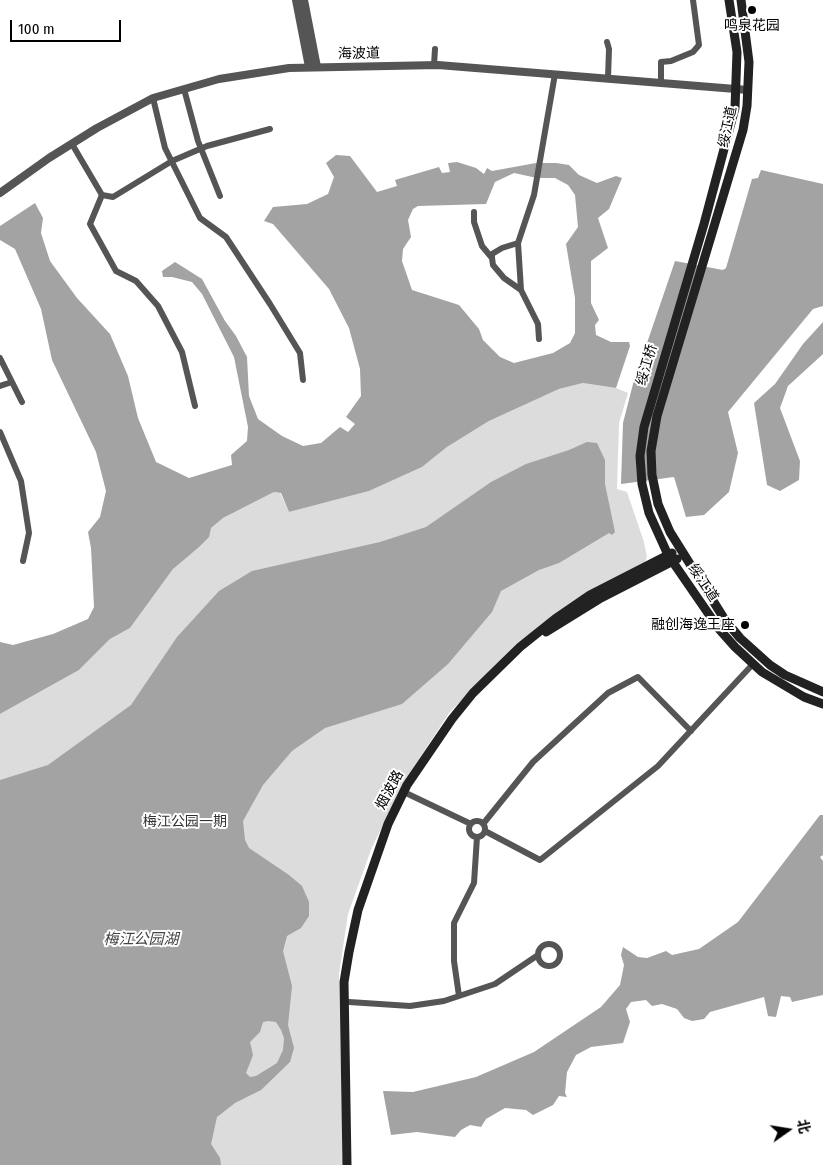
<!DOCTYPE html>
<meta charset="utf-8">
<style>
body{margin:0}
#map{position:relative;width:823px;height:1165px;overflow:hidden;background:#fff;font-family:"Fira Sans Condensed","Noto Sans SC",sans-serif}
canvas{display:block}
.north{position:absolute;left:763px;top:1105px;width:50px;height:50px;-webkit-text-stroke:4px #fff;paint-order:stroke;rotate:77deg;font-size:14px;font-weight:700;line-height:20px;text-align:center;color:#000}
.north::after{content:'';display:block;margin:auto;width:18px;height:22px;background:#000;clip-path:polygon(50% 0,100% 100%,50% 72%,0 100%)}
.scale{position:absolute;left:10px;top:20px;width:111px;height:22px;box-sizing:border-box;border:2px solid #000;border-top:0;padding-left:6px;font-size:15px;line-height:18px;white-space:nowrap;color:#000;-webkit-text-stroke:4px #fff;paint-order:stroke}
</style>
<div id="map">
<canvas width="823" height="1165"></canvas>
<div class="north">北</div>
<div class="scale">100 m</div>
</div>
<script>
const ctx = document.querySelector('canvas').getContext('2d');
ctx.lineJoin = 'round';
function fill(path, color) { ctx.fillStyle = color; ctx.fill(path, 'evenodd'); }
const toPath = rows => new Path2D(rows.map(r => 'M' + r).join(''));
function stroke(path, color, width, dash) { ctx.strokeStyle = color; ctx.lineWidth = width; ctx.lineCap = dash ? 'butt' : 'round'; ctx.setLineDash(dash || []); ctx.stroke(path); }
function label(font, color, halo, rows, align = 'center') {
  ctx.font = font + ' "Fira Sans Condensed","Noto Sans SC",sans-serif'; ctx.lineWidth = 4; ctx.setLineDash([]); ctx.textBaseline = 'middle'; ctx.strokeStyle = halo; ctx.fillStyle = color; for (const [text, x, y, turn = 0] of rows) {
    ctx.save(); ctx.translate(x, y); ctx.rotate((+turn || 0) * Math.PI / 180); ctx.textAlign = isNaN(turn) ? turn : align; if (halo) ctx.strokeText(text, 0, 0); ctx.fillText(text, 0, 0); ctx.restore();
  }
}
const green = toPath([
 [583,383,616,388,628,393,619,423,617,489,627,492,644,542,647,557,645,562,584,595,515,645,449,713,408,776,372,847,348,914,339,974,343,1165,0,1165,0,714,79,670,110,639,130,628,173,569,211,528,223,518,274,492,280,493,289,512,369,491,422,467,447,447,489,421,559,389]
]);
const water = toPath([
 [336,155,350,156,377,192,397,186,395,180,439,167,442,173,450,172,448,163,457,162,476,168,484,174,487,168,492,171,536,163,556,163,569,165,579,175,597,183,616,176,622,178,609,209,598,218,608,248,591,261,591,303,599,320,595,325,596,335,611,342,629,342,630,346,616,388,583,383,559,389,489,421,447,447,422,467,369,491,289,512,281,493,274,492,223,518,211,528,209,537,199,547,173,569,130,628,110,639,79,670,0,714,0,642,13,645,53,634,88,619,94,607,91,548,88,532,100,517,106,491,96,452,52,360,41,309,15,249,0,240,0,226,35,203,43,218,41,233,50,261,77,298,110,334,128,376,138,418,156,462,189,478,232,465,231,455,247,441,248,427,234,357,202,294,192,282,172,277,163,277,162,271,175,262,202,279,225,321,236,336,247,357,249,396,258,419,282,436,303,446,321,443,340,427,348,432,355,424,346,417,361,396,360,369,349,328,329,289,273,224,264,221,273,207,307,204,328,194,334,177,326,163],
 [514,173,537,178,555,178,568,185,575,195,578,227,566,244,575,298,575,333,570,343,553,353,514,363,500,357,483,340,479,329,459,305,412,290,402,261,403,249,411,237,408,220,413,209,418,206,486,204,495,182],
 [761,170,823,184,823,306,813,309,728,412,738,453,729,492,704,515,686,517,674,477,621,484,623,423,633,384,675,261,723,270,726,268,752,179,758,178],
 [823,322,823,354,788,386,780,408,800,461,799,480,780,491,767,485,754,403,775,384,803,344],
 [587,442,597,443,605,460,605,484,615,532,612,535,609,533,559,563,539,570,501,591,492,612,448,664,402,704,325,728,292,751,263,785,243,821,245,840,249,848,289,875,302,886,309,902,309,916,301,928,287,936,283,951,292,986,288,1025,294,1048,290,1062,261,1090,235,1103,217,1117,211,1144,220,1158,221,1165,0,1165,0,780,48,765,131,705,177,637,219,591,252,571,380,542,426,527,491,482,526,464,569,450],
 [268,1021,276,1022,281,1030,284,1038,283,1050,277,1063,256,1076,250,1077,246,1073,253,1055,250,1042,260,1032,263,1022],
 [820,815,823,815,823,855,820,857,823,861,823,995,792,1002,790,997,781,996,776,1017,768,1016,764,997,710,1012,704,1019,692,1021,684,1018,677,1009,662,1004,652,1006,646,1000,631,1002,626,1009,630,1022,623,1043,591,1047,576,1055,567,1072,565,1093,567,1097,559,1096,553,1105,533,1115,526,1110,505,1108,486,1119,481,1127,470,1125,461,1130,455,1137,417,1132,391,1135,383,1091,413,1092,476,1077,534,1052,601,1007,620,985,624,965,621,955,623,947,638,957,647,958,666,951,672,955,699,949,738,922]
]);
const minor = toPath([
 [607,42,609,49,608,78],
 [434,65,435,49],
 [661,83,661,62,671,61,693,52,699,45,693,0],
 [184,89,198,141,220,196],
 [153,98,165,148,200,218,226,237,270,304,300,353,303,380],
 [72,144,102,195,90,224,116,271,136,281,158,306,182,352,195,406],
 [102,195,113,197,172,161,207,146,270,129],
 [474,212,474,222,482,246,492,258],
 [518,243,502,248,492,254,492,258,493,265,504,278,521,290],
 [539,339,538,324,521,290,518,243,534,195,555,74],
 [0,358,22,402],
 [0,386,12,382],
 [0,432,21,481,29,533,23,561],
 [408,794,471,824],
 '469 829a8 8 0 1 1 16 0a8 8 0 1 1-16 0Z',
 [483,824,533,762,608,693,638,677,691,731],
 [485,831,540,860,658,766,753,664],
 '538 955a11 11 0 1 1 22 0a11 11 0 1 1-22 0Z',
 [459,996,454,961,454,923,474,883,477,837],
 [349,1002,410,1006,444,1001,495,984,538,955]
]);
const tertiary = toPath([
 [296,0,309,67],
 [304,0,317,67],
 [0,193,49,158,97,128,153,98,219,79,289,68,438,65,748,90]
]);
const secondary = toPath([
 [729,0,737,52,735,108,704,224,644,427,640,456,642,484,649,513,668,555,719,629,735,647,762,672,804,697,823,704],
 [741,0,749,62,747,106,743,130,657,416,651,451,652,475,658,504,670,532,725,620,740,638,770,665,785,675,823,692],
 [546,632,601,598,677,559],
 [347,1165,344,982,349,952,358,910,388,824,407,785,452,719,473,693,520,647,555,619,590,595,672,553]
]);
const markers = [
 [752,10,5,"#000"],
 [745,625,5,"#000"]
];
const poiNames = [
 ["鸣泉花园",752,26],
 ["融创海逸王座",735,625,"right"]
];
const streetNames = [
 ["海波道",359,54,-1],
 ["绥江道",728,127,-78],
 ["绥江桥",647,365,-74],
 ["绥江道",703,583,56],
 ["烟波路",390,790,-62]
];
const parkNames = [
 ["梅江公园一期",185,822]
];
const waterNames = [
 ["梅江公园湖",141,940]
];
fill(green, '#dcdcdc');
fill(water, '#a3a3a3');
stroke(minor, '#555', 6);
stroke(tertiary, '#555', 8);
stroke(secondary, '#222', 9);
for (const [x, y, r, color] of markers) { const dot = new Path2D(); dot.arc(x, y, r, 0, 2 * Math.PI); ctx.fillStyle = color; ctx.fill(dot); stroke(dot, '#fff', 2); }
label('14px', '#000', '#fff', poiNames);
label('14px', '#000', '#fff', streetNames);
label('14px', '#333', '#fff', parkNames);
label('italic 15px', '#444', '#fff', waterNames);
</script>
